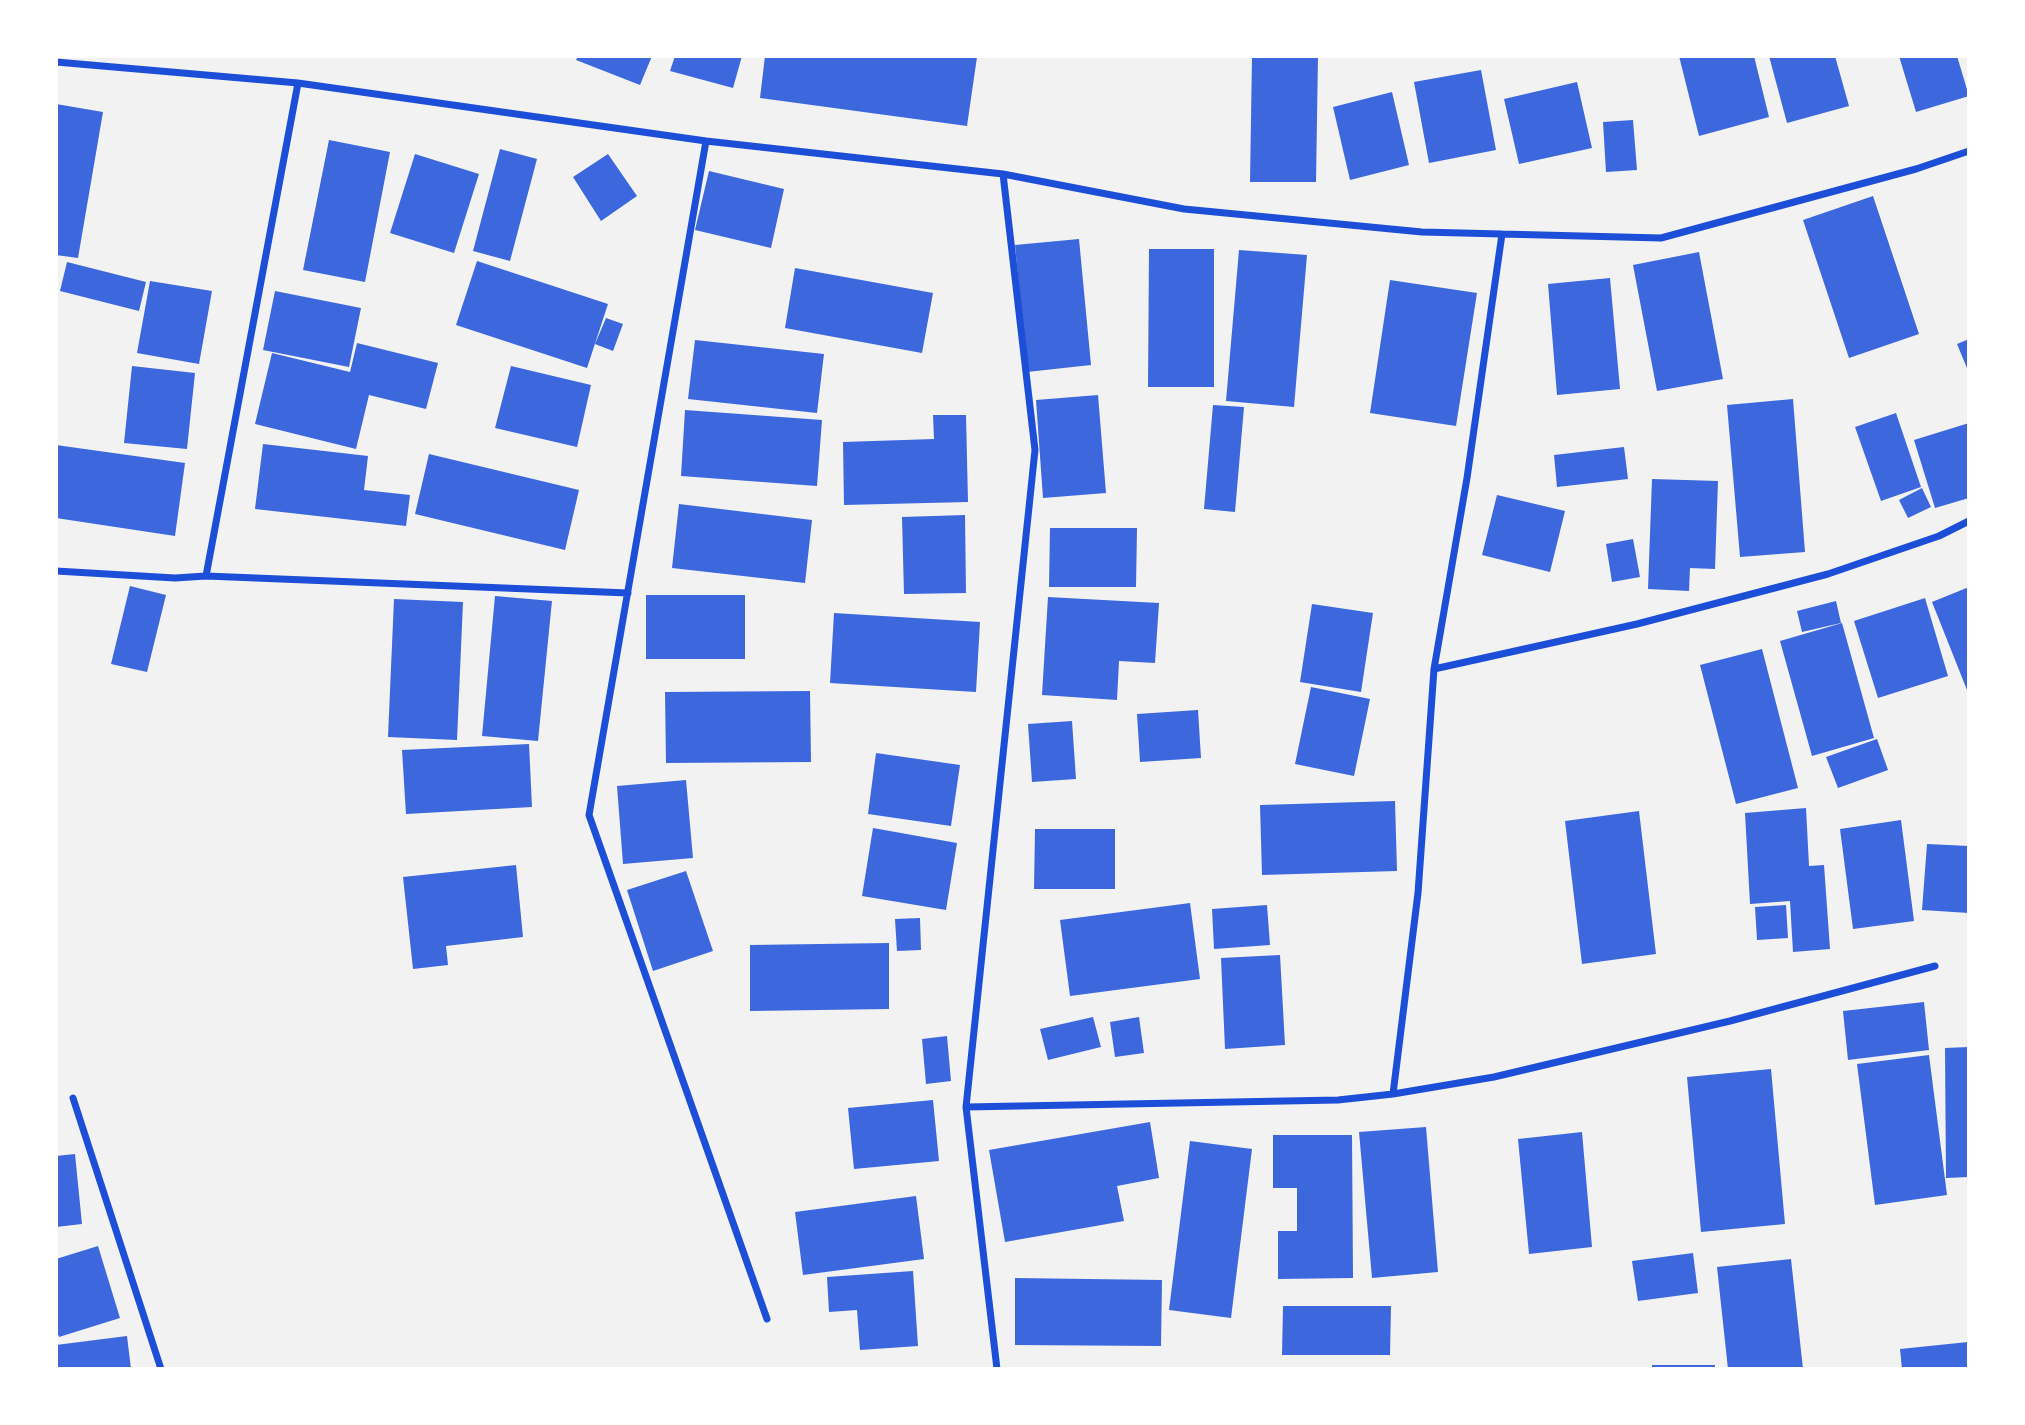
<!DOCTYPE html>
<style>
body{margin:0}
#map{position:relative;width:2025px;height:1425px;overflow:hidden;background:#f2f2f2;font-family:"Nunito Sans",sans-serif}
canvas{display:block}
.frame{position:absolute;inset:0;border:58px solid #fff;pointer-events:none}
</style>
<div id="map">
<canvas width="2025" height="1425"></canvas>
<div class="frame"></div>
</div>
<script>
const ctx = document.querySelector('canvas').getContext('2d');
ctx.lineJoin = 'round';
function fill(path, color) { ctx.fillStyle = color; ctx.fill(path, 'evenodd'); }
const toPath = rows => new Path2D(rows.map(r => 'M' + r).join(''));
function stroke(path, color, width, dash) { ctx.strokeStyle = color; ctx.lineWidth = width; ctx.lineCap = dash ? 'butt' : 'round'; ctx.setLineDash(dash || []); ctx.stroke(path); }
const building = toPath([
 [578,56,652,56,640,85,576,60],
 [675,56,742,56,733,88,670,71],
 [765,56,977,57,967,126,760,98],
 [1252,56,1318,56,1316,182,1250,182],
 [1679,56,1754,56,1769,117,1699,136],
 [1769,56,1835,56,1849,106,1787,123],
 [1899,56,1957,56,1969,96,1916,112],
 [1481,70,1496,150,1429,163,1414,82],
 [1577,82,1592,148,1519,164,1504,99],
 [1392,92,1409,165,1350,180,1333,107],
 [56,104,103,112,78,258,56,255],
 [1633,120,1637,170,1606,172,1603,122],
 [329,140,390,152,365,282,303,270],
 [500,149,537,159,510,261,473,251],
 [415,154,479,174,454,253,390,233],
 [608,154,637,196,601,221,573,177],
 [709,171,784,189,771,248,695,230],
 [1873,196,1919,334,1849,358,1803,220],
 [1079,239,1091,365,1027,372,1015,245],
 [1149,249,1214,249,1214,387,1148,387],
 [1239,250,1307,255,1294,407,1226,401],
 [1699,252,1723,379,1657,391,1633,265],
 [477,261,608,304,587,368,456,325],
 [67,262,146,282,139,311,60,291],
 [795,268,933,293,922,353,785,328],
 [1610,278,1620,389,1557,395,1548,284],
 [1390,280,1477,293,1456,426,1370,413],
 [150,281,212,291,199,364,137,353],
 [275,291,361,308,349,367,263,350],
 [606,318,623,324,613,351,595,344],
 [1969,339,1969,373,1957,344],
 [695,340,824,354,817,413,688,399],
 [357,343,438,363,426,409,369,395,356,449,255,424,272,353,350,372],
 [132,366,195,373,187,449,124,443],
 [511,366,591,385,577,447,495,428],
 [1098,395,1106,493,1043,498,1036,400],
 [1793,399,1805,552,1740,557,1727,405],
 [1213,405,1244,407,1235,512,1204,509],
 [685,410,822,420,817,486,681,476],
 [1896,413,1921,487,1881,501,1855,427],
 [933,415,966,415,968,502,844,505,843,442,934,439],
 [1969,423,1969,498,1935,508,1914,440],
 [263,444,368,456,364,490,410,495,406,526,255,509],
 [56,445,185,463,175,536,56,518],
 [1624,447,1628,479,1557,487,1554,455],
 [429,454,579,490,565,550,415,514],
 [1652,479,1718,481,1715,569,1690,568,1689,591,1648,589],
 [1922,488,1931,507,1908,518,1899,500],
 [1497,495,1565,511,1550,572,1482,555],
 [679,504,812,520,805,583,672,568],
 [965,515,966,593,904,594,902,517],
 [1050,528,1137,528,1136,587,1049,587],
 [1633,539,1640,577,1612,582,1606,544],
 [130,586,166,595,147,672,111,664],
 [1969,587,1969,695,1932,602],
 [646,595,745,595,745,659,646,659],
 [495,596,552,601,538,741,482,736],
 [1048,597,1159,603,1155,663,1119,661,1117,700,1042,695],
 [1925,598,1948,676,1878,698,1854,621],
 [394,599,463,602,457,740,388,737],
 [1836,601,1841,623,1802,632,1797,611],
 [1312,604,1373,613,1361,692,1300,682],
 [834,613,980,622,976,692,830,683],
 [1842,623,1874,738,1812,756,1780,641],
 [1762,649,1798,788,1736,804,1700,665],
 [1311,687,1370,699,1354,776,1295,764],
 [810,691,811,762,666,763,665,692],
 [1198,710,1201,758,1140,762,1137,714],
 [1072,721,1076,779,1032,782,1028,724],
 [1877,739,1888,770,1838,788,1826,757],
 [529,744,532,807,406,814,402,750],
 [876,753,960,765,951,826,868,814],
 [686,780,693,858,623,864,617,786],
 [1395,801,1397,871,1262,875,1260,805],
 [1806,808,1809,866,1824,865,1830,949,1793,952,1790,901,1750,904,1745,813],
 [1639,811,1656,954,1582,964,1565,821],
 [1901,820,1914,921,1853,929,1840,829],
 [873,828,957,843,946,910,862,896],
 [1035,829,1115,829,1115,889,1034,889],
 [1927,844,1969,846,1969,913,1922,910],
 [516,865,523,937,446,946,448,965,413,969,403,877],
 [686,871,713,951,653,971,627,890],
 [1190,903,1200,979,1070,996,1060,920],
 [1267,905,1270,945,1214,949,1212,909],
 [1786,905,1788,938,1757,940,1755,907],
 [920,918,921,950,897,951,895,919],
 [889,943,889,1009,750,1011,750,945],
 [1280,955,1285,1045,1225,1049,1221,958],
 [1924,1002,1929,1050,1848,1060,1843,1011],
 [1093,1017,1101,1047,1048,1060,1040,1029],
 [1139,1017,1144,1053,1115,1057,1110,1022],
 [947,1036,951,1081,926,1084,922,1039],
 [1969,1047,1969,1177,1946,1178,1945,1048],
 [1929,1055,1947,1195,1875,1205,1857,1064],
 [1771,1069,1785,1224,1701,1232,1687,1077],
 [933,1100,939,1161,854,1169,848,1108],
 [1150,1122,1159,1178,1117,1186,1124,1221,1005,1242,989,1150],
 [1426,1127,1438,1272,1372,1278,1359,1132],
 [1582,1132,1592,1247,1529,1254,1518,1139],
 [1273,1135,1352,1135,1353,1278,1278,1279,1278,1231,1297,1231,1297,1188,1273,1188],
 [1190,1141,1252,1149,1231,1318,1169,1310],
 [75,1154,82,1224,56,1227,56,1156],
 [916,1196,924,1259,803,1275,795,1212],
 [98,1246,120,1318,59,1337,56,1328,56,1259],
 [1693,1253,1698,1293,1638,1301,1632,1261],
 [1791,1259,1803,1369,1728,1369,1717,1267],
 [913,1271,918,1346,860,1350,857,1310,829,1312,827,1277],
 [1015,1278,1162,1280,1161,1346,1015,1345],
 [1283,1306,1391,1306,1390,1355,1282,1355],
 [127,1336,131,1369,56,1369,56,1345],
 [1968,1342,1969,1369,1902,1369,1900,1349],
 [1652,1365,1715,1365,1715,1369,1652,1369]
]);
const minor = toPath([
 [56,62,298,83,706,141,1003,174,1184,209,1422,232,1661,238,1916,169,1969,151],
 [706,141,589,815,767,1319],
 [56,571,175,578,206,576,628,593],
 [206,576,298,83],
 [1434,669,1637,624,1828,574,1939,536,1969,521],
 [1393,1094,1418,893,1434,669,1467,478,1502,234],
 [73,1098,161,1369],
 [966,1107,1338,1100,1393,1094,1494,1077,1730,1021,1935,966],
 [997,1369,966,1107,1035,450,1003,174]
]);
fill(building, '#3d67dc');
stroke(minor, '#1d4ed8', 7);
</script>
